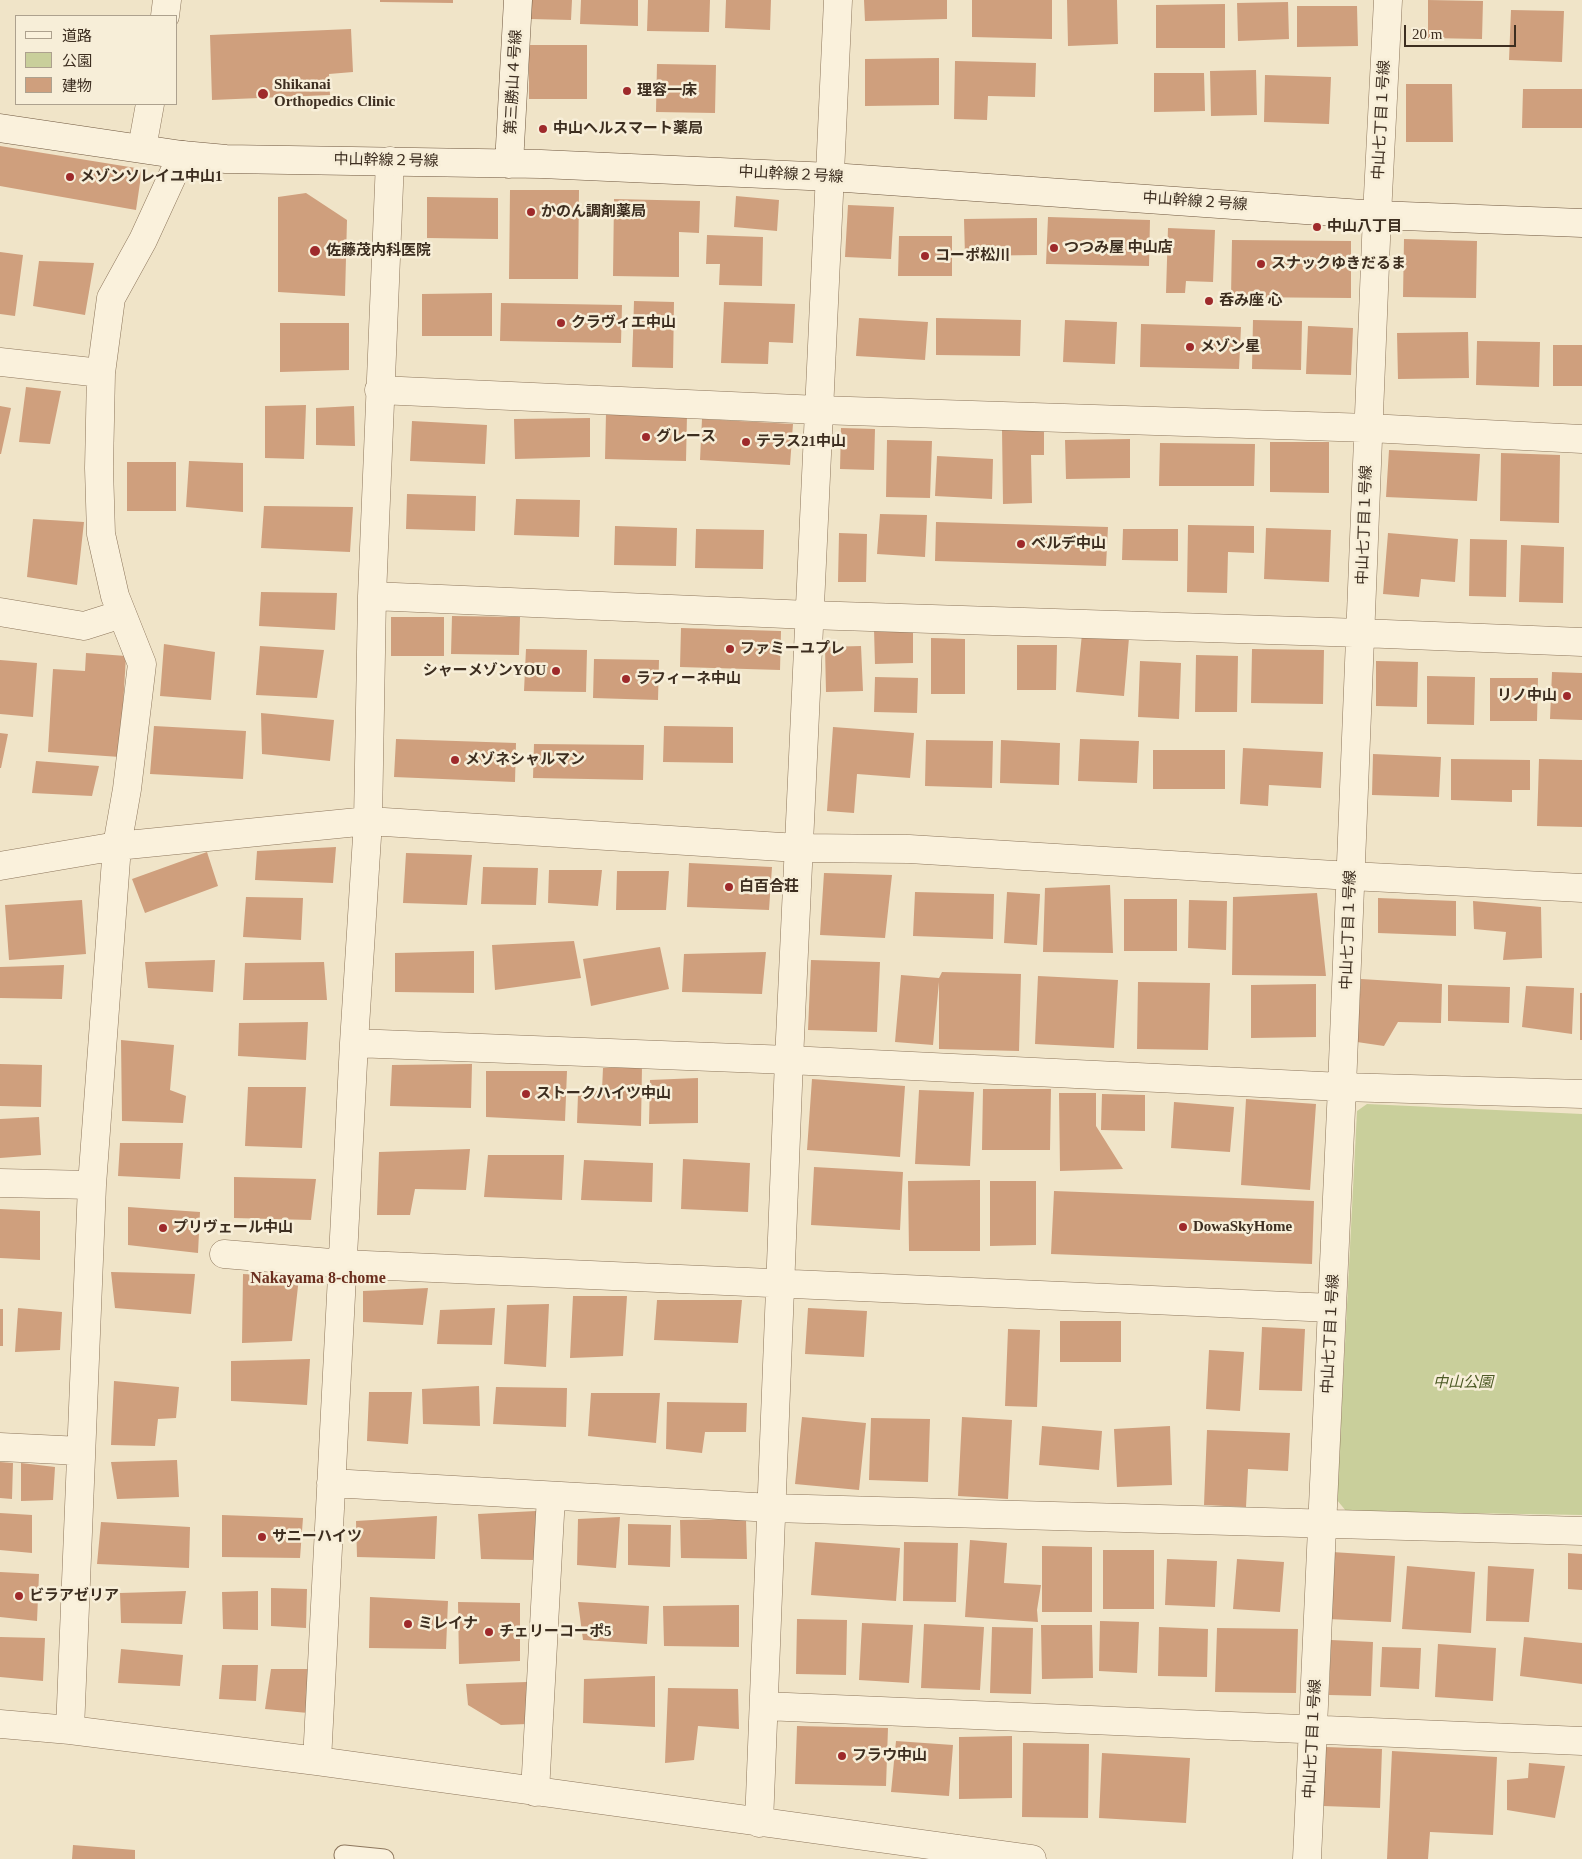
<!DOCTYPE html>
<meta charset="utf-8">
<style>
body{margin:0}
#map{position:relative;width:1582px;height:1859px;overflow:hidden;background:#f0e4c8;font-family:"Times New Roman","Noto Sans JP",serif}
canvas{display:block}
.legend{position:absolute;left:15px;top:15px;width:162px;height:90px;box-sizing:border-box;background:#f7eed8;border:1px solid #ada18e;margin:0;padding:6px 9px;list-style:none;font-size:15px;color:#3d2e20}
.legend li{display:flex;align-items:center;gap:10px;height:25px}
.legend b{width:25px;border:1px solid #ada18e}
.scale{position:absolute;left:1404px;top:25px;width:112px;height:22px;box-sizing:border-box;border:2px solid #3d2e20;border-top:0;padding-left:6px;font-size:15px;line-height:18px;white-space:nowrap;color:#3d2e20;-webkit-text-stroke:4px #f7eed8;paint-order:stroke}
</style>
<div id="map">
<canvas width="1582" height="1859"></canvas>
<ul class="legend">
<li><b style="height:6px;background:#faf1dc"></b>道路</li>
<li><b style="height:14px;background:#c9cf9b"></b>公園</li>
<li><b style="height:14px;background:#cf9f7d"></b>建物</li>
</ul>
<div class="scale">20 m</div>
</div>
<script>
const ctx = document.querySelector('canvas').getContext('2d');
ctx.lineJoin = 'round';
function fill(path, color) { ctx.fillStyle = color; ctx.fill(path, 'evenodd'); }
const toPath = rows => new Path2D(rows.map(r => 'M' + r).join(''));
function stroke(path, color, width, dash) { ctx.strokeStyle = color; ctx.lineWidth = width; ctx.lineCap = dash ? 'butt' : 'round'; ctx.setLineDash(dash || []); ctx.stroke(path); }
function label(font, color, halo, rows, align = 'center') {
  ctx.font = font + ' "Times New Roman","Noto Sans JP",serif'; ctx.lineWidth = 5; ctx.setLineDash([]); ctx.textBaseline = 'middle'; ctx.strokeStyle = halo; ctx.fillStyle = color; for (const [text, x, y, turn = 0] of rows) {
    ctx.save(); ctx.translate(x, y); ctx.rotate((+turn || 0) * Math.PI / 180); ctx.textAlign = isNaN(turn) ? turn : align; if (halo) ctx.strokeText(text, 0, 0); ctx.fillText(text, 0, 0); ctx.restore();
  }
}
const green = toPath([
 [1367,1104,1582,1114,1582,1515,1346,1511,1337,1500,1357,1111]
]);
const building = toPath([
 [380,0,453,0,453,3,380,2],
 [531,0,572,0,571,20,530,19],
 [581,0,638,0,638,26,580,24],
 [648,0,710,0,709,32,647,31],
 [726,0,771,0,770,30,725,28],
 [864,0,947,0,947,19,865,21],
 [972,0,1052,0,1052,39,972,37],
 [1067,0,1117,0,1118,44,1068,46],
 [1428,0,1483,1,1482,39,1428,38],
 [1288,2,1289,39,1238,41,1237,3],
 [1225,4,1225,48,1156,48,1156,5],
 [1297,6,1357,6,1358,46,1297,47],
 [1511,10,1564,11,1562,62,1509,60],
 [351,29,353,72,329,74,330,95,212,100,210,35],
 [529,45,587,45,587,99,529,99],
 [939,58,939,105,865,106,865,59],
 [955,61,1036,63,1035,97,988,96,987,120,954,119],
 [657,64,716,65,715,113,656,112],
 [1256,70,1257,115,1211,116,1210,71],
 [1154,73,1204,73,1205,111,1154,112],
 [1265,75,1331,77,1329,124,1264,122],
 [1406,84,1452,84,1453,142,1406,142],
 [1523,89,1582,89,1582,128,1522,128],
 [0,146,142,169,136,210,0,186],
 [510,190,579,190,578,279,509,279],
 [306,193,347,220,345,296,278,292,278,197],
 [736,196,779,200,777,231,734,227],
 [427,197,498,198,498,239,427,238],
 [614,199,700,201,699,233,679,232,679,277,613,276],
 [848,205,894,207,891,259,845,257],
 [1048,217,1150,220,1149,266,1046,264],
 [1037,218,1037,255,965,256,964,219],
 [1168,228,1215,230,1213,282,1186,281,1185,293,1166,293],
 [707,235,763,237,762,286,719,285,720,264,706,264],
 [899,236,952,236,952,276,898,276],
 [1404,239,1477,241,1476,298,1403,297],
 [1232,240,1351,241,1351,298,1231,297],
 [0,252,23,255,15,316,0,314],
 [39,261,94,263,85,315,33,306],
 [492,293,492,336,422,336,422,294],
 [634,301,674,302,673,368,632,367],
 [724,302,795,304,793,343,769,342,768,364,721,363],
 [501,303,622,305,621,343,500,341],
 [859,318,928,322,925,360,856,356],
 [936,318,1021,320,1020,356,936,355],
 [1065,320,1117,322,1115,364,1063,362],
 [1253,320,1302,321,1301,370,1252,369],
 [280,323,349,323,349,370,280,372],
 [1141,324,1241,327,1239,369,1140,367],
 [1308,326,1353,328,1351,375,1306,374],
 [1468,332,1469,378,1398,379,1397,333],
 [1477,341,1540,342,1539,387,1476,385],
 [1553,345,1582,345,1582,386,1553,386],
 [26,387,61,391,50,444,19,442],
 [306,405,304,459,265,458,265,406],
 [0,406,11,408,1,454,0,454],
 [354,406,355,446,316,445,316,408],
 [606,413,687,415,686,461,605,459],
 [590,418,590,457,515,459,514,419],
 [702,419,793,424,790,465,700,460],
 [412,421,487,425,485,464,410,461],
 [841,428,875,429,874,470,840,469],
 [1002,429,1044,429,1044,455,1031,455,1032,503,1003,504],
 [1130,439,1130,478,1066,479,1065,440],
 [887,440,932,441,930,498,886,497],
 [1270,442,1329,442,1329,493,1270,492],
 [1160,443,1255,444,1254,486,1159,486],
 [1389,450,1480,454,1477,501,1386,497],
 [1501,453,1560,455,1559,523,1500,521],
 [937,456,993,459,992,499,935,496],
 [189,461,243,463,243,512,186,507],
 [127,462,176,462,176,511,127,511],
 [407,494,476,496,475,531,406,529],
 [516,499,580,500,579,537,514,535],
 [264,506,353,507,350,552,261,548],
 [880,514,927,515,925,557,877,554],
 [33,519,84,522,77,585,27,577],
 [936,522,1108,527,1106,566,935,561],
 [1188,525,1254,526,1254,553,1228,552,1227,593,1187,592],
 [615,526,677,528,676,566,614,565],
 [1266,528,1331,530,1329,582,1264,579],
 [696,529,764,530,763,569,695,568],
 [1123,529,1178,529,1178,561,1122,560],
 [839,533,867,534,866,582,838,582],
 [1388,533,1458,539,1455,582,1421,579,1419,597,1383,594],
 [1470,539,1507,540,1506,597,1469,596],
 [1521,545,1564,547,1563,603,1519,602],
 [261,592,337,593,335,630,259,626],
 [452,616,520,617,519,655,451,654],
 [391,617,444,617,444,656,391,656],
 [681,628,781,631,780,670,680,667],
 [913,628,913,663,875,664,874,629],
 [1082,634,1129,638,1124,696,1076,692],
 [931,638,965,639,965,694,931,694],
 [164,644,215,652,211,700,160,696],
 [1017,645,1057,645,1056,690,1017,690],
 [260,646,324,650,317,698,256,695],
 [861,646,863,691,826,692,825,647],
 [526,649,587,650,586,692,524,691],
 [1252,649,1324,650,1323,704,1251,703],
 [86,653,126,656,120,757,48,752,53,669,85,671],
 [1196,655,1238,656,1237,712,1195,712],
 [594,659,659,660,658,700,593,698],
 [0,660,37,663,33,717,0,714],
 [1140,661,1181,663,1179,719,1138,717],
 [1376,661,1418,662,1417,707,1376,706],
 [1552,672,1582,673,1582,720,1550,719],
 [1427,676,1475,677,1474,725,1427,724],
 [875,677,918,678,917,713,874,712],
 [1490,678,1538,678,1537,721,1490,721],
 [261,713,334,720,330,761,262,754],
 [154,726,246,731,243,779,150,774],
 [664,726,733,727,733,763,663,762],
 [833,727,914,733,910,778,857,774,854,813,827,811],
 [0,733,8,734,1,768,0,768],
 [396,739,516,743,515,782,394,777],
 [1080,739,1139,741,1137,783,1078,781],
 [926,740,993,741,992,788,925,786],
 [1001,740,1060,743,1059,785,1000,783],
 [534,744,644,745,643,780,533,778],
 [1243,748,1323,752,1321,788,1269,785,1268,806,1240,804],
 [1153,750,1225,750,1225,789,1153,789],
 [1373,754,1441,757,1439,797,1372,795],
 [1451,759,1530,760,1530,790,1512,790,1512,802,1451,800],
 [1539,759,1582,760,1582,827,1537,826],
 [36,761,99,766,92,796,32,793],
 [336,847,333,883,255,880,257,851],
 [207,852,218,886,145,913,132,879],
 [406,853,472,855,467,905,403,903],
 [689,863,772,867,769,910,687,907],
 [483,867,538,868,536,905,481,904],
 [549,870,602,870,598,906,548,903],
 [617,871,669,871,666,910,616,910],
 [824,873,892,875,885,938,820,935],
 [1110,885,1113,953,1043,952,1045,888],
 [915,892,994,894,993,939,913,936],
 [1007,892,1040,894,1037,945,1004,943],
 [1317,893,1326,976,1232,975,1233,897],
 [246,897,303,898,301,940,243,937],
 [1378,898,1456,901,1456,936,1378,933],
 [1124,899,1177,899,1177,951,1124,951],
 [82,900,86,954,9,960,5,905],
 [1189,900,1227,901,1226,950,1188,948],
 [1473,901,1541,907,1542,958,1503,960,1506,932,1474,929],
 [574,941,581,978,495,990,492,945],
 [660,947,669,989,591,1006,583,959],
 [474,951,474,993,395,992,395,953],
 [766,952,762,994,682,992,684,954],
 [215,960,213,992,148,988,145,962],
 [811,960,880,962,877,1032,808,1030],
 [324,962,327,1000,243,1000,245,963],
 [64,965,62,999,0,998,0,967],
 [942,972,1021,974,1019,1051,939,1049,939,982,933,1045,895,1042,901,975,939,978],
 [1038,976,1118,980,1114,1048,1035,1044],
 [1361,979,1442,984,1441,1023,1398,1022,1384,1046,1357,1042],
 [1138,982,1210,983,1208,1050,1137,1049],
 [1316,984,1316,1037,1251,1038,1251,985],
 [1448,985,1510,987,1509,1023,1448,1021],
 [1526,986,1574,988,1572,1034,1522,1027],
 [1580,993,1582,993,1582,1040,1580,1040],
 [308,1022,306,1060,238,1056,239,1023],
 [121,1040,174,1045,170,1090,186,1096,183,1123,122,1121],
 [0,1064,42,1065,41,1107,0,1106],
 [472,1064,471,1108,390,1106,392,1065],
 [642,1066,641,1126,577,1123,578,1094,602,1090,603,1068],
 [486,1071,567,1071,565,1121,486,1117],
 [698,1078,698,1123,649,1124,650,1080],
 [812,1079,905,1086,900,1157,807,1150],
 [248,1087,306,1087,302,1148,245,1146],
 [983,1089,1051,1089,1050,1150,982,1150],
 [919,1090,974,1092,970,1166,915,1164],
 [1059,1093,1096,1093,1096,1126,1123,1169,1060,1171],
 [1102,1094,1145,1095,1145,1131,1101,1130],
 [1246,1099,1316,1104,1310,1190,1241,1185],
 [1174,1102,1234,1107,1230,1152,1171,1148],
 [39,1117,41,1155,0,1158,0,1119],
 [120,1143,183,1143,180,1179,118,1176],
 [470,1149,466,1190,415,1189,410,1215,377,1215,379,1152],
 [488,1155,564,1155,562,1200,484,1197],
 [683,1159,750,1163,748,1212,681,1209],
 [584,1160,653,1163,652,1202,581,1200],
 [814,1167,903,1172,900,1230,811,1225],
 [234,1177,316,1179,311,1220,234,1218],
 [980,1180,980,1251,909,1251,908,1181],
 [990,1181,1036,1181,1036,1245,990,1246],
 [1054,1191,1314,1201,1312,1264,1051,1254],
 [128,1207,200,1212,198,1253,128,1245],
 [0,1209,40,1211,40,1260,0,1258],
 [111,1272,195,1274,191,1314,115,1308],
 [243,1274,299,1277,292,1341,242,1343],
 [428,1288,423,1325,363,1322,363,1291],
 [573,1296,627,1296,623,1356,570,1358],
 [657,1300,742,1300,738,1343,654,1340],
 [549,1304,546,1367,504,1364,507,1305],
 [18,1308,62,1312,60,1350,15,1352],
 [495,1308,492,1345,437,1344,440,1310],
 [808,1308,867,1311,864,1357,805,1354],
 [0,1309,3,1309,3,1346,0,1346],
 [1060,1321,1121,1321,1121,1362,1060,1362],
 [1262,1327,1305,1329,1302,1391,1259,1390],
 [1008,1329,1040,1330,1037,1407,1005,1406],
 [1209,1350,1244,1352,1240,1411,1206,1409],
 [310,1359,307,1405,231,1401,231,1361],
 [114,1381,179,1387,176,1418,158,1419,155,1446,111,1445],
 [479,1386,480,1426,423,1424,422,1389],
 [496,1387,567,1388,566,1427,493,1424],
 [369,1392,412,1392,408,1444,367,1441],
 [591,1393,660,1393,656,1443,588,1436],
 [667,1402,747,1403,746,1432,705,1432,702,1453,666,1449],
 [802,1417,866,1423,859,1490,795,1484],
 [962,1417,1012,1420,1008,1499,958,1496],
 [871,1418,930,1419,928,1482,869,1480],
 [1042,1426,1102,1431,1099,1470,1039,1465],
 [1170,1426,1172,1485,1117,1487,1114,1429],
 [1207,1430,1290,1433,1288,1471,1248,1469,1246,1507,1204,1505],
 [177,1460,179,1497,117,1499,111,1462],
 [0,1462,13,1463,12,1499,0,1498],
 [21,1463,55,1467,53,1500,21,1501],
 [536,1511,534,1560,481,1559,478,1514],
 [0,1513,32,1515,32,1553,0,1550],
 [222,1515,303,1518,300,1558,222,1557],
 [437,1516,435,1559,357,1557,356,1521],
 [620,1517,616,1568,577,1565,578,1519],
 [746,1519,747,1559,681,1558,680,1520],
 [101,1522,190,1527,189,1568,97,1564],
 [628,1524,671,1525,670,1567,628,1565],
 [970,1540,1007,1543,1004,1583,1041,1585,1037,1610,1038,1622,965,1617],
 [815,1542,900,1548,896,1601,811,1595],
 [904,1542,958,1543,956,1602,903,1601],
 [1042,1546,1092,1547,1092,1612,1042,1612],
 [1103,1550,1154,1550,1154,1609,1103,1609],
 [1332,1552,1395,1556,1391,1622,1328,1619],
 [1568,1553,1582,1554,1582,1590,1568,1589],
 [1167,1559,1217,1561,1215,1607,1165,1605],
 [1237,1559,1284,1562,1280,1612,1233,1609],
 [1407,1566,1475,1572,1471,1633,1402,1629],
 [1488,1566,1534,1569,1529,1622,1486,1621],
 [0,1572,39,1574,37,1621,0,1617],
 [271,1588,307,1589,306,1628,271,1626],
 [186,1591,182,1624,121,1623,120,1593],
 [258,1591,258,1630,223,1629,222,1592],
 [370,1597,448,1601,446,1649,369,1648],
 [458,1602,520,1603,520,1661,459,1664],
 [578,1602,649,1606,647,1644,583,1640],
 [739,1605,739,1647,664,1646,663,1606],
 [797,1619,847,1620,846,1675,796,1674],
 [1100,1621,1139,1622,1137,1673,1099,1671],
 [862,1623,913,1625,909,1683,859,1680],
 [924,1624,984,1627,980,1690,921,1688],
 [1041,1625,1092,1625,1093,1678,1042,1679],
 [992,1627,1033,1628,1031,1694,990,1693],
 [1159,1627,1208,1629,1207,1677,1158,1676],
 [1217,1628,1298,1629,1296,1693,1215,1692],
 [0,1637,45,1638,43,1681,0,1677],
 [1524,1637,1582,1643,1582,1684,1520,1676],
 [1331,1640,1373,1642,1371,1696,1329,1695],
 [1438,1644,1496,1648,1493,1701,1435,1697],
 [1382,1647,1421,1648,1419,1689,1380,1687],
 [121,1649,183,1655,180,1686,118,1683],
 [222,1665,258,1665,256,1701,219,1699],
 [271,1669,311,1669,308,1713,265,1709],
 [655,1676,655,1727,583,1723,584,1679],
 [527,1682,527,1724,501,1725,468,1705,466,1684],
 [668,1688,738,1689,739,1729,698,1726,694,1760,665,1763],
 [797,1726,888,1728,886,1786,795,1784],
 [1012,1736,1012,1798,959,1799,959,1737],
 [896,1741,953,1745,949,1796,891,1792],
 [1023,1743,1089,1744,1088,1818,1022,1817],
 [1325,1747,1382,1749,1380,1808,1323,1806],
 [1392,1751,1497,1757,1493,1835,1430,1832,1428,1859,1387,1859],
 [1102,1753,1190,1758,1186,1823,1099,1818],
 [1529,1763,1565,1766,1555,1818,1507,1810,1507,1780,1528,1778],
 [73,1845,135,1850,135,1859,72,1859]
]);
const lane = toPath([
 [344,1855,384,1859]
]);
const street = toPath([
 [165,16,167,0],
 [142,148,150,104],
 [0,362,101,373],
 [379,390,819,410,1369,428,1582,439],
 [372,596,809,615,1361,633,1582,642],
 [0,612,84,626,122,614],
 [0,866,117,846,368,821,798,848,909,849,1351,876,1582,888],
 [354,1043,789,1060,1342,1087,1582,1094],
 [0,1183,92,1185],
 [224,1254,343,1264,1332,1308],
 [0,1447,81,1451],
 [331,1483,772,1508,1582,1531],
 [764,1706,1582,1741],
 [0,1724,70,1730,317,1761,1032,1859],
 [70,1730,92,1185,117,846,127,789,142,664,115,596,101,534,99,468,101,373,111,298,143,240,182,155],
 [317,1761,354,1043,368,821,372,596,390,161],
 [535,1792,551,1496],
 [759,1823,789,1060,838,0],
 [1307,1859,1342,1087,1377,215,1388,0]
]);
const secondary = toPath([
 [0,128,182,155,226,159,541,164,831,177,1377,215,1582,223],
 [509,164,518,0]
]);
const markers = [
 [627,91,5,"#9e2a2b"],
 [263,94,6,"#9e2a2b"],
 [543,129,5,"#9e2a2b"],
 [70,177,5,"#9e2a2b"],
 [531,212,5,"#9e2a2b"],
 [1317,227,5,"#9e2a2b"],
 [1054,248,5,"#9e2a2b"],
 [315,251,6,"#9e2a2b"],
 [925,256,5,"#9e2a2b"],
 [1261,264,5,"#9e2a2b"],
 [1209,301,5,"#9e2a2b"],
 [561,323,5,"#9e2a2b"],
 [1190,347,5,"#9e2a2b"],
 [646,437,5,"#9e2a2b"],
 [746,442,5,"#9e2a2b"],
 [1021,544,5,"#9e2a2b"],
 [730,649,5,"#9e2a2b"],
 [556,671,5,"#9e2a2b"],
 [626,679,5,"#9e2a2b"],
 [1567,696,5,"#9e2a2b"],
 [455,760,5,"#9e2a2b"],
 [729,887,5,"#9e2a2b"],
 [526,1094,5,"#9e2a2b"],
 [1183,1227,5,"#9e2a2b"],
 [163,1228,5,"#9e2a2b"],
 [262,1537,5,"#9e2a2b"],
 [19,1596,5,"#9e2a2b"],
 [408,1624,5,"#9e2a2b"],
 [489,1632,5,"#9e2a2b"],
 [842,1756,5,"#9e2a2b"]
];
const streetNames = [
 ["第三勝山４号線",514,82,-87],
 ["中山七丁目１号線",1382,120,-87],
 ["中山幹線２号線",386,161,1],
 ["中山幹線２号線",791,175,3],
 ["中山幹線２号線",1195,202,4],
 ["中山七丁目１号線",1365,525,-88],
 ["中山七丁目１号線",1349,930,-88],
 ["中山七丁目１号線",1331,1334,-87],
 ["中山七丁目１号線",1313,1739,-87]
];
const poiNames = [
 ["Shikanai",274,85],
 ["Orthopedics Clinic",274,102],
 ["理容一床",637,91],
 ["中山ヘルスマート薬局",553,129],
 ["メゾンソレイユ中山1",80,177],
 ["かのん調剤薬局",541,212],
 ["中山八丁目",1327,227],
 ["つつみ屋 中山店",1064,248],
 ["佐藤茂内科医院",326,251],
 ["コーポ松川",935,256],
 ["スナックゆきだるま",1271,264],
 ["呑み座 心",1219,301],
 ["クラヴィエ中山",571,323],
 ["メゾン星",1200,347],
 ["グレース",656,437],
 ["テラス21中山",756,442],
 ["ベルデ中山",1031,544],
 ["ファミーユプレ",740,649],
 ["シャーメゾンYOU",546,671,"right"],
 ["ラフィーネ中山",636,679],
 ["リノ中山",1557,696,"right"],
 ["メゾネシャルマン",465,760],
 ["白百合荘",739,887],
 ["ストークハイツ中山",536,1094],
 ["DowaSkyHome",1193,1227],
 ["プリヴェール中山",173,1228],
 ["サニーハイツ",272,1537],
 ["ビラアゼリア",29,1596],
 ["ミレイナ",418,1624],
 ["チェリーコーポ5",499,1632],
 ["フラウ中山",852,1756]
];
const parkNames = [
 ["中山公園",1463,1383]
];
const neighbourhoodNames = [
 ["Nakayama 8-chome",318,1279]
];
fill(green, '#c9cf9b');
fill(building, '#cf9f7d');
stroke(lane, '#8d765c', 21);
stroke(street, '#8d765c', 29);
stroke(secondary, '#6f573f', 29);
stroke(lane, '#faf1dc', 19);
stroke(street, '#faf1dc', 28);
stroke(secondary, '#faf1dc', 28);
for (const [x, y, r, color] of markers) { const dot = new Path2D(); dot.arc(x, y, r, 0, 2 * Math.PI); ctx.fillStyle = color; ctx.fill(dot); stroke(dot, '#f7eed8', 2); }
label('15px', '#3d2e20', '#f7eed8', streetNames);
label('bold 15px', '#3d2e20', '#f7eed8', poiNames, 'left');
label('italic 15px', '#4d5a26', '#f7eed8', parkNames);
label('bold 16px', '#6b2e1e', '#f7eed8', neighbourhoodNames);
</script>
